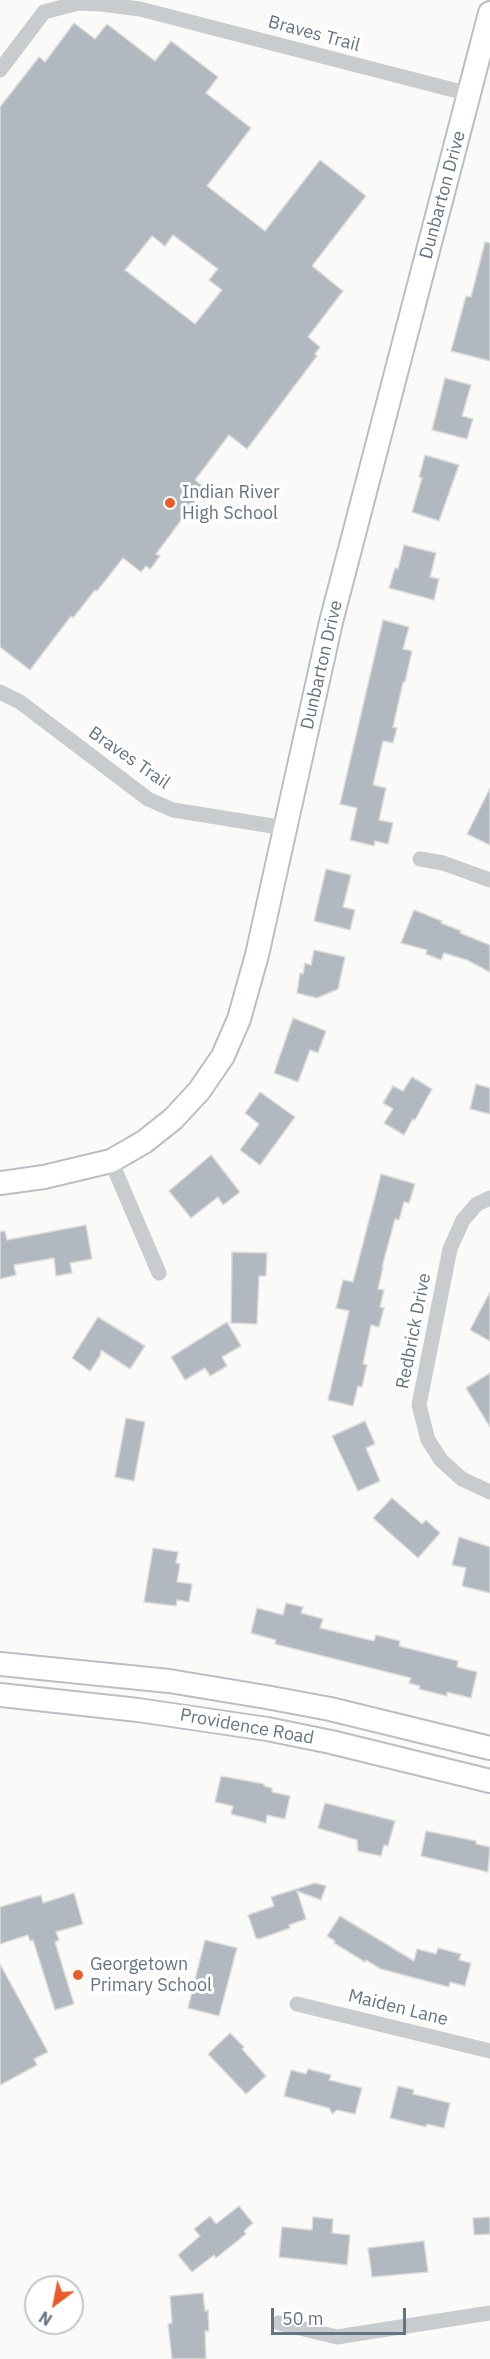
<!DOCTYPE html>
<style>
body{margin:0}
#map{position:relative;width:490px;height:2359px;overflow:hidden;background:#fafaf8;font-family:"IBM Plex Sans",sans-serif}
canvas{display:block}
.north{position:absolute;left:24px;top:2275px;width:60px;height:60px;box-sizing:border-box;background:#fff;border:2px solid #c1c7ce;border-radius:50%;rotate:212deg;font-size:16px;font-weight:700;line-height:24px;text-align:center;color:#647484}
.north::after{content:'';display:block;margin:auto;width:21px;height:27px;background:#eb5b27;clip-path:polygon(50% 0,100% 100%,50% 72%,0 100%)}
.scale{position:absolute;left:271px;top:2308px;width:135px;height:27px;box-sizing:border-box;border:3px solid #647484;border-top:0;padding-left:8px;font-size:18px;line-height:21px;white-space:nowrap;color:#647484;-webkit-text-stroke:4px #fff;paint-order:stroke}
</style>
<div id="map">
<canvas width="490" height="2359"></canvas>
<div class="north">N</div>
<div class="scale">50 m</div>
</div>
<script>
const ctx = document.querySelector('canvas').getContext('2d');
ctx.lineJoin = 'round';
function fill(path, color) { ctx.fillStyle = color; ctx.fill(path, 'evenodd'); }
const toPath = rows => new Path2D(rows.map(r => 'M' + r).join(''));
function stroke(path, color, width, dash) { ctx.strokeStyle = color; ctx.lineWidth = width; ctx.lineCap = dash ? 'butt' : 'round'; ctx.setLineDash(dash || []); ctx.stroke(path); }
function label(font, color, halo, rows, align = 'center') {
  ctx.font = font + ' "IBM Plex Sans",sans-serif'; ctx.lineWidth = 6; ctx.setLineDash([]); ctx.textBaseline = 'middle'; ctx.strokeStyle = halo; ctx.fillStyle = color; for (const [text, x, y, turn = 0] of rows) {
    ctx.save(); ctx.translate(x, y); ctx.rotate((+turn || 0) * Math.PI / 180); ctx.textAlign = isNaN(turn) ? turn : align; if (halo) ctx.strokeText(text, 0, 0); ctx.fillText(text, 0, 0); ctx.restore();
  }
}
const building = toPath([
 [74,23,95,39,107,24,155,61,171,41,218,77,206,93,251,128,207,186,265,231,320,160,366,196,312,266,343,291,308,337,320,347,315,354,317,356,247,449,229,435,195,480,205,488,156,554,160,556,152,567,150,569,146,566,141,572,123,558,97,591,95,590,73,618,71,616,30,670,0,647,0,107,39,57,45,62,74,23],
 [173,235,218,269,209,280,222,290,195,324,125,270,152,236,165,246,173,235],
 [485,242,490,243,490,361,451,351,466,296,471,297,485,242],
 [445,378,471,385,462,416,473,419,467,439,432,430,445,378],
 [425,455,459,465,439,521,412,512,422,478,419,477,425,455],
 [404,545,436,553,430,577,439,579,434,600,389,588,395,568,398,569,404,545],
 [383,620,409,627,403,649,412,651,405,682,403,682,393,727,397,728,393,743,383,741,373,785,386,788,379,820,393,823,388,844,375,841,374,846,350,840,357,808,340,804,383,620],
 [490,788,490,845,467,834,490,788],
 [326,869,351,875,343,907,355,910,350,930,314,921,326,869],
 [414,910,442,921,441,923,461,931,460,933,490,945,490,972,467,960,444,953,441,960,426,954,427,950,401,943,414,910],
 [314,950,345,957,338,989,317,998,297,993,300,973,303,974,305,963,311,965,314,950],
 [293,1018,326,1031,318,1053,310,1050,298,1082,274,1073,293,1018],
 [412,1077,432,1089,415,1120,413,1119,404,1135,384,1123,393,1109,383,1103,393,1086,403,1091,412,1077],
 [476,1084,490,1088,490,1114,470,1109,476,1084],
 [260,1092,295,1117,260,1165,240,1150,259,1124,245,1113,260,1092],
 [211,1155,240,1192,223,1205,218,1197,191,1218,169,1191,211,1155],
 [381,1174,415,1184,409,1203,404,1202,399,1220,395,1219,382,1267,383,1267,378,1289,384,1290,380,1307,384,1308,379,1327,371,1325,363,1364,367,1365,362,1387,358,1386,353,1406,328,1400,349,1311,336,1308,343,1280,353,1282,381,1174],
 [86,1225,92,1259,70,1263,72,1273,56,1276,54,1258,14,1265,16,1275,0,1279,0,1232,5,1231,7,1240,86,1225],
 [232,1252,267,1253,266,1276,259,1276,257,1324,231,1323,232,1252],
 [490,1292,490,1341,470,1330,490,1292],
 [98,1317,145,1346,130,1369,101,1350,100,1356,90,1371,72,1358,98,1317],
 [227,1322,241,1346,222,1357,227,1366,210,1376,205,1368,185,1380,171,1357,227,1322],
 [490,1373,490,1427,466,1388,490,1373],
 [126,1418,145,1422,134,1481,115,1477,126,1418],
 [365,1421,375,1444,366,1448,380,1481,358,1491,332,1436,365,1421],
 [392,1498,422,1524,426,1520,440,1533,418,1558,373,1518,392,1498],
 [459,1537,490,1547,490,1593,462,1586,466,1568,452,1565,459,1537],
 [153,1548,178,1552,176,1563,180,1564,177,1582,192,1584,189,1602,177,1600,176,1606,144,1602,153,1548],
 [286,1603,303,1607,301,1613,323,1619,320,1628,374,1641,376,1635,400,1641,399,1646,458,1661,457,1667,477,1672,471,1698,447,1692,447,1696,419,1689,420,1686,409,1683,411,1678,275,1644,276,1640,251,1633,257,1608,283,1615,286,1603],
 [221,1776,264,1784,264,1786,272,1788,272,1792,290,1796,285,1819,267,1815,266,1823,231,1814,233,1806,215,1802,221,1776],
 [325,1803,395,1821,388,1846,384,1845,381,1856,358,1851,357,1840,318,1828,325,1803],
 [426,1831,476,1841,476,1844,490,1847,488,1872,421,1856,426,1831],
 [315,1883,326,1886,321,1900,297,1891,306,1919,289,1925,290,1928,259,1939,256,1938,248,1915,274,1906,271,1897,315,1883],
 [74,1893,83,1924,56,1932,59,1940,55,1942,74,2004,55,2010,33,1940,30,1941,28,1935,0,1944,0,1907,41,1895,43,1903,74,1893],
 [340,1916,414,1961,417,1949,436,1954,438,1948,461,1954,459,1960,471,1963,465,1986,450,1982,449,1987,381,1969,366,1960,365,1962,334,1943,335,1941,327,1936,340,1916],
 [205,1940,237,1948,219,2016,188,2008,205,1940],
 [0,1964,48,2052,34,2059,37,2065,0,2085,0,1964],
 [230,2033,244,2047,242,2049,266,2076,246,2094,208,2054,230,2033],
 [308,2069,331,2075,329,2080,362,2088,355,2114,337,2110,332,2114,329,2108,284,2096,291,2070,306,2074,308,2069],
 [398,2086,414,2090,413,2094,450,2103,444,2128,427,2124,426,2127,390,2118,398,2086],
 [239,2206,253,2223,244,2231,246,2234,216,2258,214,2255,192,2272,178,2255,200,2236,194,2229,210,2216,216,2224,239,2206],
 [313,2217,333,2219,332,2233,350,2235,347,2265,279,2257,282,2227,312,2230,313,2217],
 [490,2217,490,2234,474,2235,473,2218,490,2217],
 [424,2241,428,2272,372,2277,368,2248,424,2241],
 [203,2293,205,2311,208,2310,209,2331,205,2331,206,2359,172,2359,168,2324,172,2323,170,2296,203,2293]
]);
const street = toPath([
 [0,70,44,12,78,3,101,4,140,9,469,94],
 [0,692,20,702,148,799,173,810,285,828],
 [420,859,443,863,490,880],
 [111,1161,159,1273],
 [490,1198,477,1204,463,1220,450,1249,419,1405,428,1440,441,1460,462,1479,490,1492],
 [297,2004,490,2051],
 [279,2323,337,2337,490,2313]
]);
const secondary = toPath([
 [0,1183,44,1177,111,1161,144,1142,173,1119,199,1091,223,1056,239,1019,257,955,331,622,490,13],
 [0,1664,169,1681,266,1697,330,1709,490,1748],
 [0,1695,138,1710,267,1729,331,1742,490,1781]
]);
const markers = [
 [170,503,6,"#eb5b27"],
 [78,1975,6,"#eb5b27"]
];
const streetNames = [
 ["Braves Trail",314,34,15],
 ["Dunbarton Drive",443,195,-75],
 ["Dunbarton Drive",322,665,-77],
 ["Braves Trail",129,758,35],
 ["Redbrick Drive",414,1331,-79],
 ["Providence Road",247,1727,10],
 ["Maiden Lane",398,2008,14]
];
const poiNames = [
 ["Indian River",182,493],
 ["High School",182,514],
 ["Georgetown",90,1965],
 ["Primary School",90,1986]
];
fill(building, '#b1b8bf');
stroke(building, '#dcdcda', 1.5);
stroke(secondary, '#babfc4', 26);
stroke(street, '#c8cccf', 15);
stroke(secondary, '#fff', 22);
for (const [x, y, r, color] of markers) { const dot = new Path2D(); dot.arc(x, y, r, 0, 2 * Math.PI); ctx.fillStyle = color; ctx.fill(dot); stroke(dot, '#fff', 2); }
label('18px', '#647484', '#fff', streetNames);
label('18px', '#647484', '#fff', poiNames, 'left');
</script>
